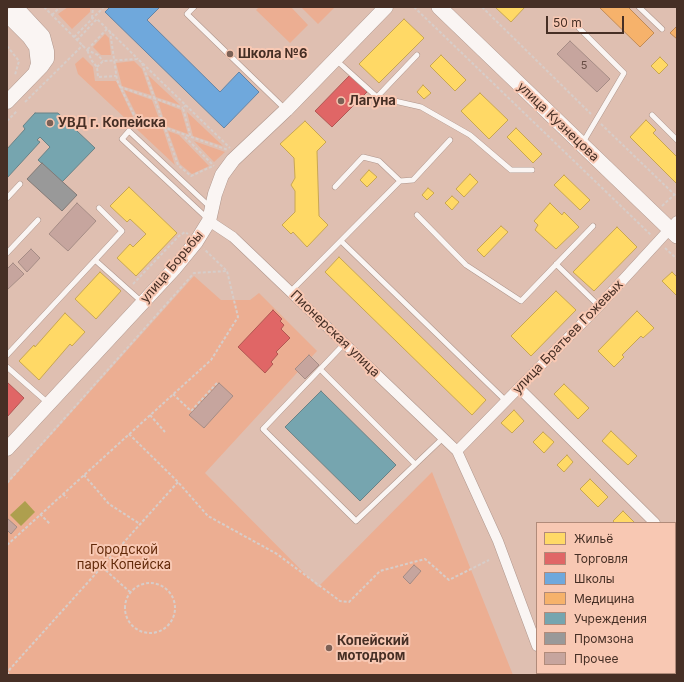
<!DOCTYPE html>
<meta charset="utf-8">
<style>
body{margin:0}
#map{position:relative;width:684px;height:682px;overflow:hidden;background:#dfbfb1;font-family:Inter,sans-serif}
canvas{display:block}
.frame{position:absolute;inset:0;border:8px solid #462f25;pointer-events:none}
.legend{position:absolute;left:536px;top:522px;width:140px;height:152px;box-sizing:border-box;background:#f8c8b3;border:1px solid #b18b7a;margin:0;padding:5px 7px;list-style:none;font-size:12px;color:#462f25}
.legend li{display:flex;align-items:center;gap:8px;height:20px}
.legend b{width:20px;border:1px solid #b18b7a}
.scale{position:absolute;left:546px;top:16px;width:78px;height:18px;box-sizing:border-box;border:2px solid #462f25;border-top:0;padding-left:5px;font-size:12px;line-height:14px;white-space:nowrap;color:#462f25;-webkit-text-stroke:3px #f8c8b3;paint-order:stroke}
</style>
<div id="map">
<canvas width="684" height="682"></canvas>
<div class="frame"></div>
<ul class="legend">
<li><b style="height:11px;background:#ffd966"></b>Жильё</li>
<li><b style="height:11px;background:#e06666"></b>Торговля</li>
<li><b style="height:11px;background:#6fa8dc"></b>Школы</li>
<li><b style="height:11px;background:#f6b26b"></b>Медицина</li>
<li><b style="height:11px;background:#76a5af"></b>Учреждения</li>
<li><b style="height:11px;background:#999"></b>Промзона</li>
<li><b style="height:11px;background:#c6a59e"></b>Прочее</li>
</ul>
<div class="scale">50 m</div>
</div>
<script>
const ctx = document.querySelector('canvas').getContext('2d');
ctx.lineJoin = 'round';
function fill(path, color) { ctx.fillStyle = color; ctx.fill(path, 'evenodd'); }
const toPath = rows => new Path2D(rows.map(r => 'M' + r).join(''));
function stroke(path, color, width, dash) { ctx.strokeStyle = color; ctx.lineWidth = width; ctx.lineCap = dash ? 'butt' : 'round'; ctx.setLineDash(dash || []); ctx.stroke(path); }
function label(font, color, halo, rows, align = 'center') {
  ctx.font = font + ' Inter,sans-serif'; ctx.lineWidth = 4; ctx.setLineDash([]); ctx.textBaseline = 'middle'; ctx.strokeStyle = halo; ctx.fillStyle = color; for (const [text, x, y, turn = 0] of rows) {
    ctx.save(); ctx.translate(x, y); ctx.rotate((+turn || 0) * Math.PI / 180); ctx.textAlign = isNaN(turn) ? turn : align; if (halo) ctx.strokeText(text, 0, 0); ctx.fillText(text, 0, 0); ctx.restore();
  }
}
const green = toPath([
 [68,7,90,7,90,12,72,29,58,14],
 [259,7,291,7,308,25,290,43,256,10],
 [301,7,335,7,318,24],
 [105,34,109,38,111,55,101,55,93,47],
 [83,57,93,67,95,81,116,81,134,119,163,129,175,165,78,74,75,64],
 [134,61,142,69,151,95,122,86,116,63],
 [148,75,180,105,156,97],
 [124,90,152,100,161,124,137,116],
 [158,101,181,110,188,134,166,126],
 [187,112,223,146,193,136],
 [168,131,179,135,209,166,192,174,180,164],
 [194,141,225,152,214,162],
 [194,276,221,300,250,300,259,293,317,351,205,473,318,587,432,472,513,675,7,675,7,484]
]);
const water = toPath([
 [25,501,35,512,21,526,10,515]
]);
const homes = toPath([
 [495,7,525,7,511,22,495,7],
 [404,19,424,38,379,83,359,64,404,19],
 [441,55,466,80,455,91,430,66,441,55],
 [660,57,668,65,659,74,651,66,660,57],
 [423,85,431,93,424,99,417,92,423,85],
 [480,93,508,120,489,139,461,111,480,93],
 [646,120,656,130,653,133,677,157,677,184,630,137,646,120],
 [305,121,326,142,317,151,319,216,328,225,307,247,293,232,291,234,282,225,295,212,295,191,291,185,295,178,294,158,280,144,305,121],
 [516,128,542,154,533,163,507,137,516,128],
 [369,170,377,177,367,187,360,180,369,170],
 [470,174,478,182,464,197,456,189,470,174],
 [564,175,590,200,580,210,554,185,564,175],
 [129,187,177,233,136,276,117,258,130,244,133,247,146,234,130,219,127,222,110,206,129,187],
 [428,188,434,193,427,200,422,195,428,188],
 [452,196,459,202,452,210,445,203,452,196],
 [550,203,562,215,564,212,579,227,556,249,535,230,538,225,534,221,550,203],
 [501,226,508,232,484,257,477,250,501,226],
 [617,227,637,247,594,291,573,272,617,227],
 [339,257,486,400,472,415,325,272,339,257],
 [100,272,121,291,96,319,75,299,100,272],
 [672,272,677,277,677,296,662,281,672,272],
 [556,291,576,310,531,356,511,336,556,291],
 [637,311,654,328,643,338,641,336,622,355,624,357,614,367,598,351,637,311],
 [65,313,85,332,72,346,70,344,39,380,19,361,34,345,35,347,65,313],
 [564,384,589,408,578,419,554,394,564,384],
 [514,410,524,421,512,433,501,423,514,410],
 [611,431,637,456,628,465,602,441,611,431],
 [543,432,554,442,544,453,533,442,543,432],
 [567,455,573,462,564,472,557,465,567,455],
 [590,479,608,497,598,507,580,489,590,479],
 [623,511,635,523,615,523,613,521,623,511],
 [628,673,647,673,649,675,628,675,628,673]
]);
const shops = toPath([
 [350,75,367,92,332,127,315,111,350,75],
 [273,310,282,319,280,321,284,325,281,329,290,338,276,352,278,354,271,362,273,364,265,373,238,347,273,310],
 [7,382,24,398,7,417,7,382]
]);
const schools = toPath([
 [110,7,160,7,147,20,220,92,239,72,259,92,224,128,105,12,110,7]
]);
const health = toPath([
 [599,7,628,7,654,33,640,47,599,7],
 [677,26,677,39,670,33,677,26]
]);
const public = toPath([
 [35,113,58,113,95,148,62,182,38,160,50,147,40,137,37,140,40,142,7,178,7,149,25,129,23,126,35,113],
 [321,391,396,465,360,501,285,427,321,391]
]);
const industry = toPath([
 [42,163,77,195,62,211,27,179,42,163]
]);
const building = toPath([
 [570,41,610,79,597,92,557,54,570,41],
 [77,203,96,221,68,251,49,234,77,203],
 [31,249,40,258,27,272,18,262,31,249],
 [13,263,24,274,7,290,7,269,13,263],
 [309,355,319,365,305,379,295,369,309,355],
 [219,383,233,396,204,428,189,415,219,383],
 [7,518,17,527,11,534,7,530,7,518],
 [414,565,421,571,410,584,403,577,414,565]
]);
const path = toPath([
 [44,7,87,50,98,55,103,61],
 [414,7,651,235],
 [482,7,591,114],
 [52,15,60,7],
 [92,18,93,7],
 [107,29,87,50,92,61,97,67,98,77,116,76],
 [110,31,117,80,135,117,228,150],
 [74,37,104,7],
 [77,40,97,19,138,59],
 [7,46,19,61,15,75],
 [142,63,178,165,191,176,213,166],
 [97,67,103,61,138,59,230,148],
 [120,87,183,108],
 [25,102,83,45],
 [186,105,183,108,191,138],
 [7,121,17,111],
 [601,124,677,197],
 [185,137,214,166],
 [662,206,674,195],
 [665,248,677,259],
 [133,284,179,236,185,232,188,234],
 [173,394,191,411,217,383],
 [150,415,165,432],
 [129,434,178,482,208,516,277,554,340,601,349,602,380,571,425,559,449,580,489,560],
 [84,475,109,504,140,524],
 [7,483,194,273,227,271],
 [63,494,67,498],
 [40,514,50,524],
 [7,545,211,360,238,317,227,271,204,249],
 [102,567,130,592],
 '125 608a25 25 0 1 1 50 0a25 25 0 1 1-50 0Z',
 [7,675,10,669,178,482]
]);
const lane = toPath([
 [194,7,187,14,285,109],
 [639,7,662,29],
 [579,28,624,73,582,144],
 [336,60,377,97,421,107,470,135,511,170,532,170],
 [377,97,417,55],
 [652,115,677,140],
 [335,187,363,157,379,161,400,181],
 [7,198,20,184],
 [417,215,466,265,521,301,593,226],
 [208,219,122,139,129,131,210,207],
 [341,241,506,401],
 [7,253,38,220],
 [95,260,142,302],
 [556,264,599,306],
 [291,291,400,181,413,180,450,140],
 [345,343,263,429,356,521,443,438],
 [7,355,122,231,99,208],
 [7,367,48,403],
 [320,369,415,464]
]);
const street = toPath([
 [209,221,233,237,457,451,498,541,537,646],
 [519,388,655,523],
 [457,451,599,306,677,221],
 [675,543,677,545],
 [675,608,677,606],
 [547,673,547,675],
 [602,675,604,673]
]);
const secondary = toPath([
 [7,15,29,37,36,47,38,64,36,70],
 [7,102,42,66,47,59,47,51,43,36,16,7],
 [7,449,174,269,196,242,209,221,215,194,222,175,233,160,286,110,386,7]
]);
const primary = toPath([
 [439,7,677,236]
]);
const markers = [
 [230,54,4,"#7c6156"],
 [341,101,4,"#7c6156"],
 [50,123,4,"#7c6156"],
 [329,648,4,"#7c6156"]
];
const numberNames = [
 ["5",584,66]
];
const poiNames = [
 ["Школа №6",238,54],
 ["Лагуна",349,101],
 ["УВД г. Копейска",58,123],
 ["Копейский",337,641],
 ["мотодром",337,656]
];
const streetNames = [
 ["улица Кузнецова",558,122,44],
 ["улица Борьбы",172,267,-50],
 ["Пионерская улица",335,334,44],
 ["улица Братьев Гожевых",568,337,-46]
];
const parkNames = [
 ["Городской",124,550],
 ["парк Копейска",124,565]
];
fill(green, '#ecae92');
fill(water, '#ae9f4e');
fill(homes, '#ffd966');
stroke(homes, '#c8a652', 1);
fill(shops, '#e06666');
stroke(shops, '#b25652', 1);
fill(schools, '#6fa8dc');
stroke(schools, '#6384a5', 1);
fill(health, '#f6b26b');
stroke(health, '#c18b56', 1);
fill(public, '#76a5af');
stroke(public, '#688286', 1);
fill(industry, '#999');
stroke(industry, '#807976', 1);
fill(building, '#c6a59e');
stroke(building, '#a58c85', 1);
stroke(lane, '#af968c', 6);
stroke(street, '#af968c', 11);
stroke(secondary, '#af968c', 15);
stroke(primary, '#af968c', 16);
stroke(path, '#d7cdc9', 2, [3, 2]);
stroke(lane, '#faf5f3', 5);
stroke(street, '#faf5f3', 10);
stroke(secondary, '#faf5f3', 14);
stroke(primary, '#faf5f3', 15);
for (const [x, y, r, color] of markers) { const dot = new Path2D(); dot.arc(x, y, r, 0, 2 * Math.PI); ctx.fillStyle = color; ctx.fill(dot); stroke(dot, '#f8c8b3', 1.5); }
label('11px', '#664c43', null, numberNames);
label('bold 13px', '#462f25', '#f8c8b3', poiNames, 'left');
label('13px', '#462f25', '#f8c8b3', streetNames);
label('13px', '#622909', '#f8c8b3', parkNames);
</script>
